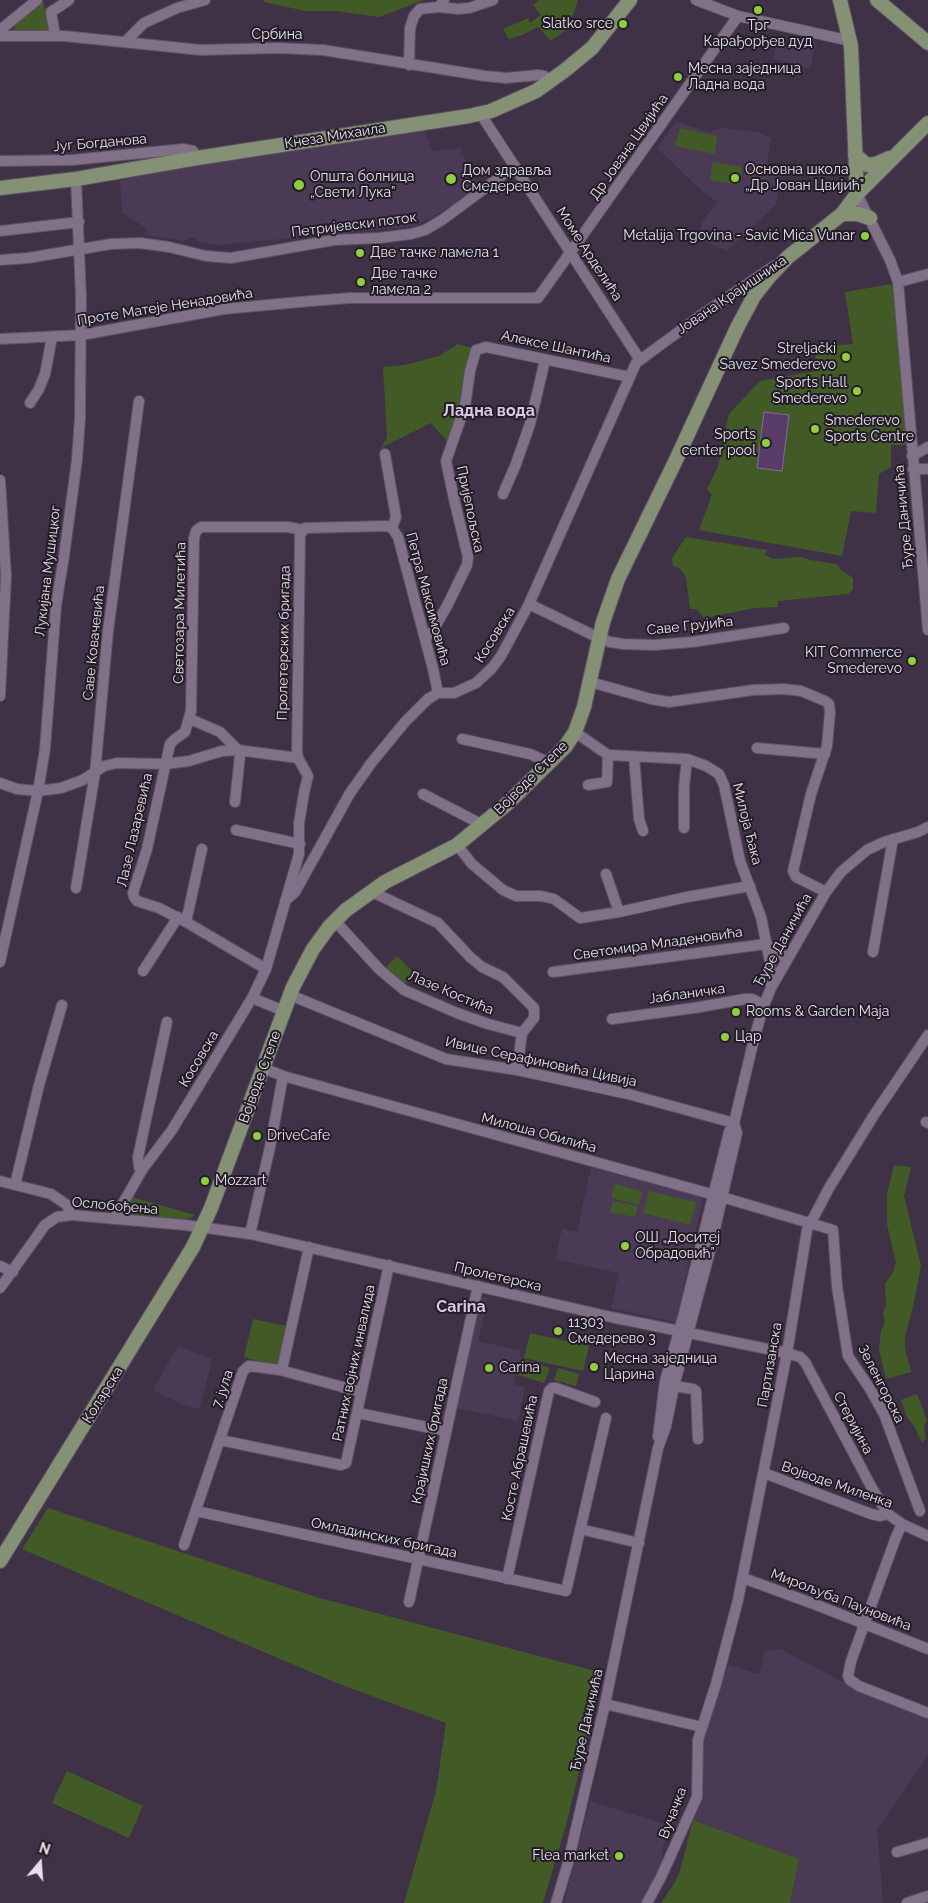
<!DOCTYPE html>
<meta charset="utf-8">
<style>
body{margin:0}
#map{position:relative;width:928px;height:1903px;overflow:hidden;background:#3f3247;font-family:Raleway,sans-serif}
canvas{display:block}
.north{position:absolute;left:15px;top:1838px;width:50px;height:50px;-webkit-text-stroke:4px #221c26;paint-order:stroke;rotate:18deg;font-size:14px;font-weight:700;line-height:20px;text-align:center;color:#e9e0ee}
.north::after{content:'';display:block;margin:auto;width:18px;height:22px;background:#e9e0ee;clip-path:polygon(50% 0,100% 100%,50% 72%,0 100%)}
</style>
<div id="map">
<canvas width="928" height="1903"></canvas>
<div class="north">N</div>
</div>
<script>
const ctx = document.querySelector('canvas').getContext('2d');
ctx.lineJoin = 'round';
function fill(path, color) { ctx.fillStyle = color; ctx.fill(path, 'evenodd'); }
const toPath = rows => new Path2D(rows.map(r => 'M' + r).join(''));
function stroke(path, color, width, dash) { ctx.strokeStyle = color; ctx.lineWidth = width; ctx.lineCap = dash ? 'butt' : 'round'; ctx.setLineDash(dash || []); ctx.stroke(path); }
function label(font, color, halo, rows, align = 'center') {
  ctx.font = font + ' Raleway,sans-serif'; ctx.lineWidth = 4; ctx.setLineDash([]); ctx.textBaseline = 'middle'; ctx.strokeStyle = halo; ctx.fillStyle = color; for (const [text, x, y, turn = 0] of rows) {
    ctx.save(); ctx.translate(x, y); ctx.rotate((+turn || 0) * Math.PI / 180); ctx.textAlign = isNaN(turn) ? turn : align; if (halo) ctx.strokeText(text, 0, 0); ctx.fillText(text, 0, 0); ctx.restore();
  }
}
const built = toPath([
 [794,37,816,42,810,69,773,59,777,43,792,46],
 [676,122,710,132,721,128,758,132,771,138,767,164,783,166,776,205,727,251,698,238,703,221,717,202,700,189,657,148],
 [424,127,432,151,460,148,479,188,453,206,415,226,219,245,201,243,193,237,183,241,145,235,146,228,122,213,120,181,149,172],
 [591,1168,703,1197,676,1322,611,1308,619,1273,555,1259,562,1229,577,1232],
 [477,1295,488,1298,478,1341,521,1351,513,1384,525,1387,518,1421,453,1407],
 [178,1346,211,1359,211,1366,199,1409,181,1404,153,1390],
 [780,1649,847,1684,928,1719,928,1755,877,1830,883,1903,790,1903,799,1859,694,1820,701,1803,703,1784,703,1738,728,1665,759,1674,765,1651],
 [590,1801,671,1826,662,1849,662,1860,657,1875,641,1903,564,1903]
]);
const green = toPath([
 [263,0,424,0,379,17,336,11,305,11,265,2],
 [540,0,578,0,573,15,569,20,563,24,565,31,551,41,538,27,522,35,509,39,503,29,528,18,530,23,541,15,533,5],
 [43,1,51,31,15,30,15,24],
 [680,128,717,136,715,154,675,146],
 [713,162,742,167,739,185,710,180],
 [892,284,896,312,907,445,891,445,891,467,879,474,876,513,851,511,842,556,699,530,712,495,707,489,718,467,729,414,760,381,815,371,816,347,853,344,845,292],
 [458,344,472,348,459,413,448,442,431,423,381,448,387,437,383,367,405,365,439,356],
 [686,537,767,550,765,555,773,559,801,557,810,560,837,564,841,570,853,578,853,590,848,594,778,601,778,607,755,608,704,618,697,609,690,609,686,577,680,569,673,566,672,558],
 [397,956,415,974,404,985,386,967],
 [894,1165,911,1167,904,1196,921,1266,913,1307,905,1337,905,1348,911,1372,886,1379,879,1349,881,1331,885,1322,883,1313,886,1305,885,1284,893,1272,896,1263,887,1224,887,1194],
 [614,1184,642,1191,639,1205,611,1198],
 [649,1191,696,1202,690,1225,643,1213],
 [131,1197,195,1215,190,1218,182,1219,125,1214,124,1212],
 [613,1201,638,1206,635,1217,610,1212],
 [253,1319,287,1326,277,1364,272,1365,244,1357],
 [530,1333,589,1346,583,1371,524,1358],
 [520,1358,550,1368,544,1383,515,1374],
 [558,1368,579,1374,576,1386,554,1380],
 [917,1394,927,1420,924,1426,926,1439,922,1443,914,1426,907,1417,901,1400],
 [48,1508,316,1597,603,1673,566,1825,543,1903,404,1903,436,1791,446,1723,339,1684,22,1549],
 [67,1771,143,1806,129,1838,52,1803],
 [693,1820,799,1859,790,1903,661,1903,674,1884,680,1871]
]);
const water = toPath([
 [764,412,789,415,782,471,757,468,764,412]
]);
const minor = toPath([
 [696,0,738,16,851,41],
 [439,7,458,9,469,8,493,0],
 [0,30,37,0],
 [55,35,51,12,69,0],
 [0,36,64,36,201,50,278,48,323,50,485,76,506,78,538,75,544,76,551,80],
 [125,42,144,23,177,8,205,0],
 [409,65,410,28,414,16,420,9,439,7,444,0],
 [480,113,640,360],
 [0,161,72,160,183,149,193,151,197,158],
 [857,194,890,260,898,282,928,630],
 [0,231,79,222],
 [0,260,28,258,111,244,140,243,169,247,206,256,231,258,334,240,379,238,411,234,425,230,442,220,515,166],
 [898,282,928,274],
 [0,339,81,335,224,309,311,301,350,298,538,298,738,16],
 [30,403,39,389,45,374,52,337],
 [385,454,396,517,392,528],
 [912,456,928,447],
 [913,469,928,469],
 [0,480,6,576,0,696],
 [503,494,516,464,530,424,545,360],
 [392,528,398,537,433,669,438,693],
 [529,604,599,638,610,642,623,644,654,645,692,642,784,628],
 [425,638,432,632,447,606,467,565,468,557,454,499,446,461,465,406,470,371,476,350,486,347,630,377],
 [590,682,651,699,669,702,753,690,784,689,801,691,825,701,829,704,830,713,827,746,811,794,793,871,796,877,826,892],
 [190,719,220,732,238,750,240,755,235,802],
 [575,732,608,755,687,759,706,766,719,774,724,785,740,861,761,917,770,962,771,985],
 [462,739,530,754,550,763],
 [757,748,825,754],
 [634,757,639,819,643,831],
 [0,783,17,789,38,791,61,788,83,780,104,766,117,763,165,764,189,761,222,751,238,750,298,758],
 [588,785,607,782,608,755],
 [423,794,483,825],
 [684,828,684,787,687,759],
 [236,830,300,844],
 [457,845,472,864,503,890,516,896,541,896,554,899,580,918,619,912,687,897,750,886],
 [606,874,619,912],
 [76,888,95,773,108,631,139,401],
 [370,891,438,923,470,957,482,967,503,977,534,1008,534,1018,522,1033,517,1070],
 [285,901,295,892,350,793,372,762,405,722,428,699,438,693,454,693,476,683,492,668,501,656,529,604,636,363,700,316,774,266],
 [335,921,380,970,404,990,457,1013,488,1024,522,1033],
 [186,922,202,849],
 [766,944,776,953,788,957],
 [873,952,893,839],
 [0,962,38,791,45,749,56,606,64,556,77,460,80,418,81,297,76,179],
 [266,969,186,922,159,908,137,901,134,897,133,893,147,849,170,744,175,739,185,732,191,711,194,538,196,531,201,527,288,527,303,530],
 [143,971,178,917],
 [553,972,766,944],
 [290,995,446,1059,517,1070,628,1094,734,1123],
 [252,998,284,1011],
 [612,1019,694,1008,745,999,752,999,764,1005],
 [263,1068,283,1076,722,1197,833,1230,837,1286,848,1356,870,1389,884,1414,920,1511],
 [926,1122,928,1123],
 [142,1170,139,1167,138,1157,167,1022],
 [0,1181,51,1194,67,1205,71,1215],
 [15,1185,39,1085,62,1005],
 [114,1219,142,1170,172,1130,252,998,266,969,299,854,299,823,304,793,308,776,298,758,297,751,300,535,305,528,387,526,392,528],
 [250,1234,270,1147,283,1076],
 [0,1266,13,1272],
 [0,1288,45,1225,57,1217,71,1215,185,1225,250,1234,611,1317,787,1353,800,1357,805,1362,873,1490,888,1514,902,1524,928,1536],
 [280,1370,361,1392],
 [674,1386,693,1389,696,1391,698,1439],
 [358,1413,446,1431],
 [658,1437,665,1381,684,1313,729,1132,734,1123,754,1039,764,1005,771,988,826,892,841,872,867,850,884,842,918,832,928,827],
 [220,1440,341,1465,346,1463,389,1265],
 [764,1473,871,1514,880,1516,888,1514],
 [196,1511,566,1591,606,1418],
 [902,1524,896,1537,851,1661,848,1676,850,1680,859,1686,928,1713],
 [580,1529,639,1543],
 [184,1545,243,1371,249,1366,280,1370,283,1365,309,1247],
 [743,1578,814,1604,928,1649],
 [507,1579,549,1391,552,1388,556,1388,595,1402],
 [409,1602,478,1286],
 [605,1704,702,1727],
 [897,1852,928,1843],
 [556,1903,568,1863,605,1704,658,1448,666,1426,674,1386,709,1255,730,1163,737,1133,734,1123],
 [647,1903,661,1877,697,1797,698,1740,716,1684,738,1600,787,1353,807,1230,829,1188,874,1115,928,1035],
 [907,1903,928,1896]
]);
const major = toPath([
 [840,0,851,46,857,194],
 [877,0,928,43],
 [855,155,867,165,876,164,889,158],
 [0,188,76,179,197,158,469,116,491,111,536,91,564,71,592,48,630,0],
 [842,214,857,214,870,218],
 [0,1561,193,1247,211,1208,293,987,313,949,329,927,346,910,385,882,457,845,508,803,565,747,575,732,584,707,603,622,618,579,675,462,737,328,754,296,769,277,788,257,842,214,857,194,928,123]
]);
const markers = [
 [758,10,5,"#91cd40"],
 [623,24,5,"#91cd40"],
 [678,77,5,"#91cd40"],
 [735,178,5,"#91cd40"],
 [451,179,6,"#91cd40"],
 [299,185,6,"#91cd40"],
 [865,236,5,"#91cd40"],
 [360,253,5,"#91cd40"],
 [361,282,5,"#91cd40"],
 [846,357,5,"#91cd40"],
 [857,391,5,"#91cd40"],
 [815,429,5,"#91cd40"],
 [766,443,5,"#91cd40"],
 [912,661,5,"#91cd40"],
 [736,1012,5,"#91cd40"],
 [725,1037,5,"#91cd40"],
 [257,1136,5,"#91cd40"],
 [205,1181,5,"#91cd40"],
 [625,1246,5,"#91cd40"],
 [558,1331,5,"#91cd40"],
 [594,1367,5,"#91cd40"],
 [489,1368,5,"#91cd40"],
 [619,1856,5,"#91cd40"]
];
const poiNames = [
 ["Slatko srce",613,24,"right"],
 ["Трг",758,26,"center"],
 ["Карађорђев дуд",758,42,"center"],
 ["Месна заједница",688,69],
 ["Ладна вода",688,85],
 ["Основна школа",745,170],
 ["„Др Јован Цвијић”",745,186],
 ["Дом здравља",462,171],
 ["Смедерево",462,187],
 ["Општа болница",310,177],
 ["„Свети Лука”",310,193],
 ["Metalija Trgovina - Savić Mića Vunar",855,236,"right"],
 ["Две тачке ламела 1",370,253],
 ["Две тачке",371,274],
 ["ламела 2",371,290],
 ["Streljački",836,349,"right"],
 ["Savez Smederevo",836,365,"right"],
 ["Sports Hall",847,383,"right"],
 ["Smederevo",847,399,"right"],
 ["Smederevo",825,421],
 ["Sports Centre",825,437],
 ["Sports",756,435,"right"],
 ["center pool",756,451,"right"],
 ["KIT Commerce",902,653,"right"],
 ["Smederevo",902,669,"right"],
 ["Rooms & Garden Maja",746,1012],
 ["Цар",735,1037],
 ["DriveCafe",267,1136],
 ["Mozzart",215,1181],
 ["ОШ „Доситеј",635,1238],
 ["Обрадовић”",635,1254],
 ["11303",568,1323],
 ["Смедерево 3",568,1339],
 ["Месна заједница",604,1359],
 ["Царина",604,1375],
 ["Carina",499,1368],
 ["Flea market",609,1856,"right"]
];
const streetNames = [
 ["Србина",277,35],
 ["Кнеза Михаила",335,136,-9],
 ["Југ Богданова",100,143,-5],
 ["Др Јована Цвијића",629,147,-55],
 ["Петријевски поток",354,225,-7],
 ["Моме Арделића",589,254,57],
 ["Јована Крајишника",732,295,-34],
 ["Проте Матеје Ненадовића",165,307,-9],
 ["Алексе Шантића",556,347,12],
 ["Пријепољска",470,509,78],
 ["Ђуре Даничића",904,517,-95],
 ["Лукијана Мушицког",48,571,-83],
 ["Петра Максимовића",428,599,75],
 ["Светозара Милетића",180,613,-89],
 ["Саве Грујића",690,626,-6],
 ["Косовска",495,635,-58],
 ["Саве Ковачевића",94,643,-84],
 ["Пролетерских бригада",284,643,-89],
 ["Војводе Степе",531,778,-45],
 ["Милоја Ђака",747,824,76],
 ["Лазе Лазаревића",135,830,-77],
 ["Ђуре Даничића",783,940,-61],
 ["Светомира Младеновића",658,944,-8],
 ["Лазе Костића",451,993,23],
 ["Јабланичка",687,994,-8],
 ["Косовска",199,1059,-59],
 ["Ивице Серафиновића Цивија",541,1062,12],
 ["Војводе Степе",260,1077,-70],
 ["Милоша Обилића",539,1133,15],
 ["Ослобођења",115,1206,5],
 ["Пролетерска",498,1277,13],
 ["Ратних војних инвалида",354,1363,-78],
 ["Партизанска",770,1365,-80],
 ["Зеленгорска",881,1384,63],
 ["7. јула",223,1389,-71],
 ["Коларска",103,1395,-58],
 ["Стеријина",853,1423,62],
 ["Крајишких бригада",430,1441,-78],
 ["Косте Абрашевића",520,1458,-78],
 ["Војводе Миленка",837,1485,19],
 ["Омладинских бригада",384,1538,12],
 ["Мирољуба Пауновића",841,1600,21],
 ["Ђуре Даничића",587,1720,-77],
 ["Вучачка",673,1813,-69]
];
const quarterNames = [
 ["Ладна вода",489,411],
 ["Carina",461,1307]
];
fill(built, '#4b3a55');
fill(green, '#425b26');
fill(water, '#5a3c6b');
stroke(water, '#856d92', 1);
stroke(minor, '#5d5163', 12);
stroke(major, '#5d5163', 16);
stroke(minor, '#807189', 10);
stroke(major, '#859175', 14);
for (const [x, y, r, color] of markers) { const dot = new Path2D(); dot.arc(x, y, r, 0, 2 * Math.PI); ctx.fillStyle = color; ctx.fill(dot); stroke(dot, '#221c26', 2); }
label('14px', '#e9e0ee', '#221c26', poiNames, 'left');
label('14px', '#e9e0ee', '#221c26', streetNames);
label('bold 16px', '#d9c9e3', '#221c26', quarterNames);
</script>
